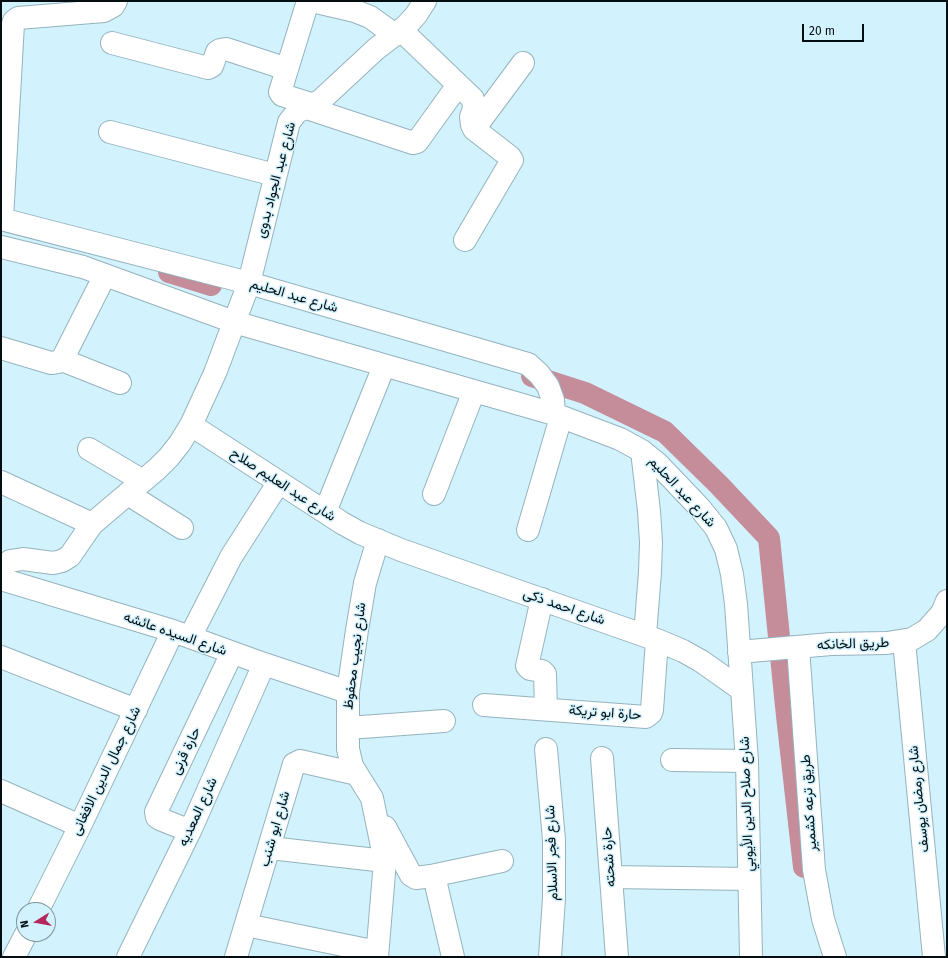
<!DOCTYPE html>
<meta charset="utf-8">
<style>
body{margin:0}
#map{position:relative;width:948px;height:958px;overflow:hidden;background:#d2f2fd;font-family:"Fira Sans",sans-serif}
canvas{display:block}
.frame{position:absolute;inset:0;border:2px solid #040e11;pointer-events:none}
.north{position:absolute;left:16px;top:902px;width:40px;height:40px;box-sizing:border-box;background:#d2f2fd;border:1px solid #80979f;border-radius:50%;rotate:259deg;font-size:11px;font-weight:700;line-height:16px;text-align:center;color:#040e11}
.north::after{content:'';display:block;margin:auto;width:14px;height:18px;background:#b5275c;clip-path:polygon(50% 0,100% 100%,50% 72%,0 100%)}
.scale{position:absolute;left:802px;top:24px;width:62px;height:18px;box-sizing:border-box;border:2px solid #040e11;border-top:0;padding-left:5px;font-size:12px;line-height:14px;white-space:nowrap;color:#040e11;-webkit-text-stroke:3px #d2f2fd;paint-order:stroke}
</style>
<div id="map">
<canvas width="948" height="958"></canvas>
<div class="frame"></div>
<div class="north">N</div>
<div class="scale">20 m</div>
</div>
<script>
const ctx = document.querySelector('canvas').getContext('2d');
ctx.lineJoin = 'round';
const toPath = rows => new Path2D(rows.map(r => 'M' + r).join(''));
function stroke(path, color, width, dash) { ctx.strokeStyle = color; ctx.lineWidth = width; ctx.lineCap = dash ? 'butt' : 'round'; ctx.setLineDash(dash || []); ctx.stroke(path); }
function label(font, color, halo, rows, align = 'center') {
  ctx.font = font + ' "Fira Sans",Vazirmatn,sans-serif'; ctx.lineWidth = 3; ctx.setLineDash([]); ctx.textBaseline = 'middle'; ctx.strokeStyle = halo; ctx.fillStyle = color; for (const [text, x, y, turn = 0] of rows) {
    ctx.save(); ctx.translate(x, y); ctx.rotate((+turn || 0) * Math.PI / 180); ctx.textAlign = isNaN(turn) ? turn : align; if (halo) ctx.strokeText(text, 0, 0); ctx.fillText(text, 0, 0); ctx.restore();
  }
}
const canal = toPath([
 [169,272,211,285],
 [532,376,585,393,665,432,719,485,769,538,787,716,804,867]
]);
const minor = toPath([
 [308,1,280,92,282,95,314,105],
 [312,1,355,11,370,17,395,35],
 [401,30,473,99,474,108,471,117,472,125,474,129,510,157,512,160,465,240],
 [112,43,208,68,212,66,217,52,220,50,226,49,287,69],
 [307,108,413,143,417,142,458,85],
 [474,129,523,63],
 [110,132,275,175],
 [1,219,249,283,528,364,539,374,548,386,553,400,554,414],
 [2,219,13,24,14,21,18,18,104,11,113,6,116,1],
 [1,247,83,267,234,322,554,414,620,439,642,451,658,464,699,507,716,528,726,549,732,574,736,604,747,761,751,957],
 [1,348,51,363,58,362,62,360,105,275],
 [62,360,120,383],
 [191,425,342,523,360,533,401,550,657,640,683,651,701,661,742,690],
 [89,449,143,481],
 [642,451,649,511,651,542,650,572,645,635],
 [1,482,92,524],
 [128,494,182,528],
 [434,494,474,391],
 [325,512,384,366],
 [528,530,561,417],
 [1,576,5,565,10,561,23,559,53,563,62,561,70,556,92,524,157,469,169,457,180,443,191,425,215,373,249,283,289,122,297,112,320,101,376,49,406,26,416,15,425,1],
 [1,579,173,631,264,664,348,692],
 [542,599,527,666,530,669,542,671,545,674,546,709],
 [190,637,231,557,279,482],
 [904,641,934,957],
 [798,647,814,870,823,919,835,957],
 [739,652,831,644,887,643,912,639,927,630,942,613,947,601],
 [1,657,136,710],
 [484,705,646,717,651,713,652,710,657,640],
 [348,728,444,721],
 [546,749,554,840,554,898,550,957],
 [602,758,617,957],
 [672,760,747,761],
 [1,791,80,826],
 [385,827,411,875,416,878,431,876,435,880,453,957],
 [190,831,160,819,157,817,156,812,232,653],
 [270,848,385,861],
 [431,876,502,861],
 [611,877,749,879],
 [38,910,80,826,173,631],
 [246,925,377,952],
 [14,957,26,934],
 [128,957,190,831,264,664],
 [236,957,294,764,300,761,357,774],
 [377,957,385,861,372,798,352,766,348,749,348,692,357,630,365,583,378,540]
]);
const streetNames = [
 ["شارع عبد الجواد بدوى",276,180,-75],
 ["شارع عبد الحليم",294,296,16],
 ["شارع عبد العليم صلاح",283,485,33],
 ["شارع عبد الحليم",682,492,47],
 ["شارع احمد ذكى",564,607,19],
 ["شارع السيده عائشه",175,634,19],
 ["طريق الخانكه",853,644,-2],
 ["شارع نجيب محفوظ",355,656,-83],
 ["حارة ابو تريكة",605,713,4],
 ["حارة قرنى",186,751,-64],
 ["شارع جمال الدين الافغانى",106,771,-64],
 ["شارع رمضان يوسف",919,799,-96],
 ["طريق ترعه كشمير",809,803,-94],
 ["شارع صلاح الدين الأيوبي",747,804,-92],
 ["شارع المعديه",198,812,-65],
 ["شارع ابو شنب",275,829,-74],
 ["شارع فجر الاسلام",552,853,-92],
 ["حارة شحته",609,857,-94]
];
stroke(canal, '#c58c99', 22);
stroke(minor, '#94b3bd', 24);
stroke(minor, '#fff', 22);
label('14px', '#040e11', '#d2f2fd', streetNames);
</script>
